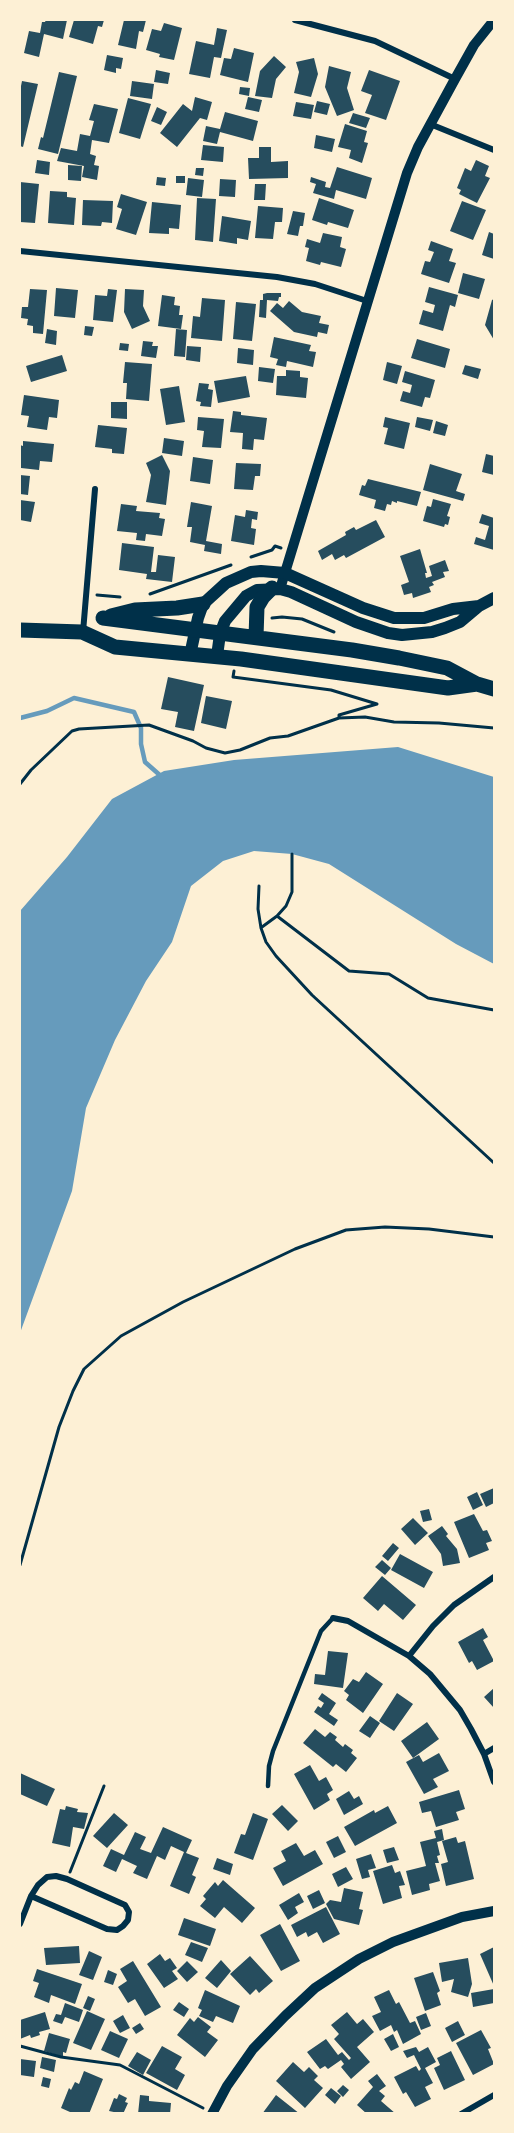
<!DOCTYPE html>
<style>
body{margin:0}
#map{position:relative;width:514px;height:2133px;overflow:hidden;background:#fdf0d5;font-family:Poppins,sans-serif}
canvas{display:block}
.frame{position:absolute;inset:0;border:21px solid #fdf0d5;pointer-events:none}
</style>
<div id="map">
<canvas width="514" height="2133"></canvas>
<div class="frame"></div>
</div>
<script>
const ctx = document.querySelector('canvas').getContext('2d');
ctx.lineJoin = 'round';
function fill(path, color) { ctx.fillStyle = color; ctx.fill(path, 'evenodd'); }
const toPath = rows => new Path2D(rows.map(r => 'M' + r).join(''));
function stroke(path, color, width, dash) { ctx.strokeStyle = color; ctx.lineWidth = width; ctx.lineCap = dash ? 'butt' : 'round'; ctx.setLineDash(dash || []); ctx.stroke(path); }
const water = toPath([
 [398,747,494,777,494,964,456,944,329,864,292,854,254,851,223,861,191,886,172,942,146,981,115,1040,86,1108,72,1191,20,1333,20,911,67,857,112,799,164,771,234,760]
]);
const stream = toPath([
 [20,718,47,711,74,698,134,712,141,728,141,744,145,762,162,777]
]);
const building = toPath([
 [46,20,67,20,63,39,44,34,39,57,24,53,29,31,40,33,42,22,45,22],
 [74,20,104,20,102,27,98,26,93,44,69,37],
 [124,20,146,20,143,32,139,31,136,49,118,45],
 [164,23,182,28,174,60,159,57,160,54,146,50,152,29,161,31],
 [217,28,227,30,221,58,214,57,210,78,189,74,196,41,214,45],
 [234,48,254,53,248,82,220,75,224,58,231,59],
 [107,55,123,58,121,69,116,68,116,73,104,70],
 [274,56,286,67,276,79,272,98,255,96,260,71],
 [314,58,318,74,311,97,294,93,299,72,296,62],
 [329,66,351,72,347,88,354,110,337,116,325,87],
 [156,70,170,73,168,84,154,82],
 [369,70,400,81,386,120,365,113,372,95,361,91],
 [59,72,77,76,58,154,38,149,41,137,43,138],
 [22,81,38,84,23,147,20,146,20,91],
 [132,81,154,84,152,99,130,96],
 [240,87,250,88,249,96,239,94],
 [195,97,212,102,207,120,200,118,177,147,160,133,183,104,192,111],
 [248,97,262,100,259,112,245,109],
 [128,98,151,104,140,139,119,133],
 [317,101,330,104,327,115,314,112],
 [296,102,314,105,311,119,293,116],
 [94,104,118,109,109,143,92,140,90,154,96,156,94,165,99,166,97,180,82,177,84,166,57,161,61,148,77,151,80,134,90,136,94,121,89,120],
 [157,107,167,112,161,125,151,121],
 [225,112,258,121,253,141,220,132,217,144,203,141,206,126,220,129],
 [353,113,370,118,366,128,349,123],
 [345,124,367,131,364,142,368,143,362,163,349,158,351,150,338,147],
 [316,135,335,139,332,152,314,148],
 [203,145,224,147,223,162,201,160],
 [259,147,271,147,271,162,288,161,288,178,249,179,248,158,259,158],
 [37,160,50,162,49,175,35,173],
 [476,160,489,166,485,176,490,178,477,203,459,194,461,190,457,188,465,168,471,171],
 [68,165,82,166,81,181,68,180],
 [337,167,372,178,366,199,336,190,334,199,313,193,316,184,310,182,311,177,326,182,325,187,330,188],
 [196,168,204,168,203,176,195,175],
 [176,176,185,176,185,183,176,183],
 [157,177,166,178,165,186,156,185],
 [188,178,204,180,202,197,186,195],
 [220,179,236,180,235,197,219,196],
 [20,182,39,184,35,223,20,222],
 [255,184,266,184,265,200,254,200],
 [50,191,67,192,67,197,76,198,74,225,48,223],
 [121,194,147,202,136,235,116,229,122,209,117,207],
 [197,198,216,199,213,242,195,240],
 [319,198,354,210,348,228,328,222,327,225,312,220],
 [83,200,113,201,112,223,102,222,101,226,82,225],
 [462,201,486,210,473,240,450,231],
 [152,202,181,205,179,229,169,228,169,234,149,233],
 [258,206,283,208,282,222,275,222,273,239,255,238],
 [293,211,305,213,303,226,300,226,298,236,287,234],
 [222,216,251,221,248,240,237,238,237,244,219,241],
 [489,232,494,234,494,259,482,255],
 [323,233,342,237,340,247,346,249,341,267,321,262,320,265,306,261,309,248,305,247,307,239,320,243],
 [431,241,453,249,449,261,456,263,449,283,421,274,425,261,430,262,434,252,428,250],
 [463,273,485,279,479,299,458,293],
 [429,287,458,295,455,307,450,305,443,331,419,324,423,310,433,313,435,305,425,302],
 [56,288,78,290,75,318,54,316],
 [30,289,47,290,43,334,33,333,33,326,27,325,28,319,21,318,22,307,28,307],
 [108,289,117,290,113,322,93,320,95,295,107,296],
 [125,289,144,290,143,306,150,321,132,329,124,312],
 [267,293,281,293,281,297,279,297,278,301,267,300,266,318,259,317,260,300,263,300,263,294],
 [162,295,175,297,174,305,180,306,179,315,183,315,181,329,158,326],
 [202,298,225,300,222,341,191,338,193,316,200,317],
 [494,299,494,340,485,325,492,300],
 [289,301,302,312,321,316,319,323,329,325,327,334,318,332,317,337,294,332,270,311,277,303,283,308],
 [236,302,256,304,252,341,233,339],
 [85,326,94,327,92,336,84,335],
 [47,329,57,331,56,345,45,343],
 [176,329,187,330,185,357,174,356],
 [274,337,311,345,309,351,316,352,313,367,287,361,286,367,276,365,278,359,270,357],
 [417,339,450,349,445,368,411,358],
 [143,341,153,342,152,346,158,346,156,358,141,356],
 [120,343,129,344,128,351,119,350],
 [187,346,201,347,200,362,186,360],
 [238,348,254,350,253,365,237,363],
 [62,355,67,371,31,382,26,366],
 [125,362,152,364,149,401,126,399,127,383,123,383],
 [387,362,402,366,397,384,383,380],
 [465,365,481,369,478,379,462,374],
 [259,367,275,369,273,383,258,381],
 [286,370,300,371,300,377,308,378,306,398,276,395,277,376,286,376],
 [405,371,435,380,430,398,425,397,422,407,400,401,403,391,410,393,412,385,402,382],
 [246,376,250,397,218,403,214,381],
 [199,383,209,384,208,389,213,390,211,407,200,406,201,402,196,401],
 [179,386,185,422,166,425,160,389],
 [24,395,59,400,57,418,49,417,47,430,27,427,29,416,21,415],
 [111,402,127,402,127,419,111,418],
 [233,411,241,412,241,415,267,418,264,440,254,439,253,450,242,449,243,433,230,432],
 [198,417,224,419,221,448,202,447,204,431,197,430],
 [385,417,410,423,404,449,384,444,388,428,383,427],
 [417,417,433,420,430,431,415,427],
 [436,421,448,425,445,436,433,433],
 [98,425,127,428,124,454,112,453,112,449,95,447],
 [164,438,184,441,182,456,162,453],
 [23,441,54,444,52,462,40,461,39,470,21,468,20,445,23,446],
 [486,454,494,456,494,475,482,472],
 [162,455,170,471,166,505,146,502,151,475,146,463],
 [193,457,213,460,210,484,190,481],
 [236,463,261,464,260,476,255,476,253,490,234,489],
 [430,464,462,474,456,491,465,494,463,501,423,490],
 [20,475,30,476,28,495,20,494],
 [368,479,421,492,417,506,397,501,397,503,392,501,391,505,387,504,385,511,374,508,376,500,359,495,362,485,365,486],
 [433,499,451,504,447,516,450,517,448,525,445,524,444,527,423,521,427,506,431,507],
 [20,500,35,502,31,522,20,520],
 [191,502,212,506,206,541,222,544,221,554,204,551,205,545,190,542,192,527,187,527],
 [121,504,137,506,136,511,160,513,159,518,165,519,162,536,146,534,145,541,136,540,137,533,117,531],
 [246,510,258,512,257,520,252,519,251,528,256,529,254,545,231,541,235,515,245,517],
 [482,514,494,518,494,550,474,544,476,537,485,540,489,526,479,523],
 [376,520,385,537,346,558,344,555,335,560,332,554,322,560,318,551,346,535,345,532,354,527,356,530],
 [122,543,154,547,151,572,156,572,158,555,175,557,172,582,146,579,147,574,119,570],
 [420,549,427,573,425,573,426,578,432,576,429,566,445,560,449,571,443,572,445,577,432,582,434,585,429,587,431,592,413,598,412,593,404,595,401,585,409,582,400,556],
 [168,677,204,685,194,731,175,727,178,712,161,709],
 [206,696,232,701,226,729,201,723],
 [494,1488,494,1503,486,1507,480,1494],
 [477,1492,483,1505,473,1510,467,1497],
 [429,1509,432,1520,423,1522,420,1511],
 [474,1514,483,1531,487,1530,492,1541,486,1543,489,1550,469,1558,454,1522],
 [413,1518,428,1533,415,1545,401,1529],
 [442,1526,448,1534,446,1536,457,1549,460,1563,443,1566,441,1554,428,1536],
 [393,1543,399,1548,388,1561,382,1556],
 [400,1554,433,1572,424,1588,391,1570],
 [382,1560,391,1568,385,1575,375,1567],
 [382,1576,416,1605,403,1620,384,1604,378,1611,363,1598],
 [483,1628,488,1637,483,1640,494,1661,477,1670,472,1661,469,1663,458,1642],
 [328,1651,348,1653,343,1688,314,1684,315,1674,325,1675],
 [366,1672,383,1684,363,1713,346,1700,349,1695,344,1691,353,1679,359,1682],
 [494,1688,494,1708,484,1697],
 [322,1693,336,1703,329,1714,338,1720,334,1726,314,1712,318,1706,321,1708,324,1703,318,1699],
 [397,1693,413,1704,394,1731,379,1721],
 [370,1716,380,1723,370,1738,359,1731],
 [427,1722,439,1739,413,1758,401,1741],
 [315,1729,325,1737,330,1732,337,1737,335,1740,343,1747,345,1744,353,1750,351,1753,357,1758,346,1772,336,1764,333,1767,303,1743],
 [439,1753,449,1771,433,1779,438,1787,424,1794,406,1762,419,1755,423,1762],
 [310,1765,319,1781,326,1777,333,1790,327,1794,330,1800,314,1810,294,1774],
 [20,1773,55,1789,47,1806,20,1794],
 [459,1790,465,1809,456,1812,459,1820,436,1827,431,1811,422,1813,419,1802],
 [349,1791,354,1799,359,1796,363,1804,344,1815,336,1799],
 [282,1805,298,1821,288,1831,272,1814],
 [66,1806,78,1809,77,1812,88,1813,84,1829,73,1827,70,1847,52,1843,60,1809,65,1810],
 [388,1806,397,1823,355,1846,344,1827,374,1810,375,1813],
 [114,1813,128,1825,107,1848,93,1836],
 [253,1813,268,1819,253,1860,234,1853,241,1834,245,1835],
 [163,1827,192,1840,186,1853,199,1858,192,1875,196,1877,189,1894,170,1886,184,1852,171,1846,165,1860,157,1856,147,1879,133,1873,137,1866,122,1859,116,1872,103,1866,111,1849,124,1855,135,1832,146,1837,140,1849,151,1853],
 [442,1829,444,1840,437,1842,440,1855,437,1856,439,1863,435,1863,440,1881,429,1884,430,1890,412,1895,406,1871,426,1866,420,1842,436,1838,434,1831],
 [338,1836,346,1852,334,1858,326,1842],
 [456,1837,458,1843,465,1841,474,1879,446,1886,441,1864,448,1862,442,1841],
 [296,1843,304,1856,315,1850,323,1864,283,1886,273,1868,286,1861,281,1851],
 [394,1847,399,1860,387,1863,383,1850],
 [371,1854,376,1868,368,1870,370,1877,362,1879,356,1859],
 [217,1858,233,1864,230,1875,213,1869],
 [392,1865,395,1873,400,1871,405,1885,399,1886,402,1898,383,1904,373,1871],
 [346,1867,353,1879,338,1887,332,1874],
 [223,1880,255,1908,242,1923,224,1907,215,1918,200,1906,206,1899,203,1896,215,1882,218,1886],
 [344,1888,363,1892,359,1909,363,1910,359,1925,334,1919,326,1904,330,1900,341,1902],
 [319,1890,325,1903,313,1909,307,1896],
 [299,1893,304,1902,295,1907,298,1913,288,1920,279,1905],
 [326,1907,340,1934,323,1943,317,1932,308,1937,306,1932,297,1937,291,1925],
 [184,1918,216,1929,210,1946,178,1935],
 [280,1924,300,1961,281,1971,260,1935],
 [191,1942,208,1948,202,1962,185,1955],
 [79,1946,80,1963,46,1965,44,1948],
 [494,1947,494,1986,480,1954],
 [89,1951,102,1957,93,1980,79,1975],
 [160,1954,165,1961,170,1958,177,1968,172,1971,178,1979,164,1988,147,1964],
 [250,1956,273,1981,259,1993,256,1989,250,1995,230,1974],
 [468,1958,472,1984,468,1997,451,1992,454,1979,442,1982,439,1963],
 [221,1960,231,1971,217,1988,205,1978],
 [133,1961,161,2007,145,2016,135,1999,128,2003,118,1987,127,1981,120,1969],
 [187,1961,198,1972,187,1982,177,1971],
 [37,1969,82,1984,75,2004,51,1995,49,2003,34,1997,39,1983,33,1981],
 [108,1970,117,1974,113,1985,104,1982],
 [433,1972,440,1991,437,1993,441,2005,425,2011,414,1978],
 [494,1989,494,2003,473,2007,471,1993],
 [205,1990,240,2006,233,2023,216,2016,213,2022,199,2016,202,2010,198,2008],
 [389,1990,396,2004,399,2002,410,2023,415,2021,421,2034,403,2044,397,2030,394,2032,391,2025,380,2031,372,2016,381,2012,374,1997],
 [88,1996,95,1999,90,2011,83,2008],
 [179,2002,189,2009,184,2017,173,2010],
 [65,2003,83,2010,79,2022,65,2017,62,2024,53,2021,56,2014,61,2015],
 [87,2011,105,2019,91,2050,73,2043],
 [45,2012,50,2029,39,2032,40,2035,31,2038,30,2035,20,2039,20,2020],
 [347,2012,357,2024,363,2019,374,2032,357,2047,370,2062,351,2079,341,2067,344,2064,341,2060,328,2069,325,2066,320,2069,307,2052,326,2039,338,2055,342,2052,349,2060,351,2058,334,2039,339,2034,331,2025],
 [426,2013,431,2026,421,2030,416,2017],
 [123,2015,130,2028,120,2033,113,2021],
 [198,2017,211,2027,207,2032,218,2040,205,2057,177,2035,190,2018,194,2022],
 [458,2021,465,2035,452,2042,445,2028],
 [140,2023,144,2029,136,2034,132,2028],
 [481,2030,491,2048,488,2049,494,2064,473,2075,456,2043],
 [110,2031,128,2039,119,2058,101,2050],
 [49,2033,70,2039,66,2053,63,2052,63,2057,44,2051],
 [393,2034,399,2047,391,2051,384,2039],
 [162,2046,182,2057,175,2069,185,2075,177,2090,146,2073],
 [416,2047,419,2052,428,2047,436,2062,425,2068,433,2083,425,2087,431,2099,415,2107,406,2092,403,2094,394,2077,416,2066,419,2071,421,2069,414,2055,407,2058,403,2051],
 [451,2051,465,2080,444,2090,434,2068,440,2065,437,2058],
 [137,2052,151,2060,143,2075,128,2066],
 [42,2057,56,2060,54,2072,40,2068],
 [20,2059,36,2061,34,2077,20,2075],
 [293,2062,304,2072,309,2067,318,2076,314,2080,323,2088,305,2108,276,2081],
 [84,2071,103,2079,89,2114,69,2114,70,2112,61,2108,69,2088,71,2090,75,2082,79,2084],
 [377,2074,386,2086,379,2091,385,2096,381,2101,396,2114,367,2114,357,2105,373,2087,368,2081],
 [43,2077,51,2079,49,2088,41,2086],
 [343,2085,349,2090,343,2097,337,2091],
 [331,2088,341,2096,335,2104,325,2095],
 [119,2094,127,2098,125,2102,128,2103,123,2114,109,2111,114,2098,117,2099],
 [140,2095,149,2096,149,2101,171,2103,170,2114,138,2114],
 [276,2095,300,2114,262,2114]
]);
const path = toPath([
 [251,557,272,550,275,546,281,548],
 [150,594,231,565],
 [97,595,120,597],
 [272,618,282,617,302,619,334,632],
 [234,671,233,677,331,690,377,704,339,715,339,717],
 [20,784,31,770,72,731,79,729,149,725,193,741,206,748,225,753,240,750,270,738,288,736,339,718,365,717,394,722,439,723,494,728],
 [259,886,258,909,261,928,266,942,276,956,312,995,494,1163],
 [277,916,349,971,389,974,428,998,494,1010],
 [262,927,277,916,286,906,292,892,292,854],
 [20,1565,59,1427,73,1391,84,1369,121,1336,183,1302,295,1249,346,1230,385,1227,429,1229,494,1237],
 [70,1872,104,1786],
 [20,2046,61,2057,120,2065,203,2108]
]);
const service = toPath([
 [268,1786,269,1766,273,1751,321,1631,333,1618]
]);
const minor = toPath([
 [295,20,375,41,455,79],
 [430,124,494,150],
 [20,251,277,277,315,284,367,301],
 [83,632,95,489],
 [333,1618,348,1621,409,1656,430,1674,460,1710,471,1729,484,1754,494,1782],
 [409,1656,433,1626,454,1605,494,1577],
 [484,1754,494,1748],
 [20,1924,31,1896,38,1885,47,1877,56,1876,67,1879,125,1905,129,1912,128,1920,123,1926,117,1930,107,1929,31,1896],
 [461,2114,494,2095]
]);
const tertiary = toPath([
 [280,589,407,173,418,147,455,79,474,45,494,20],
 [212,2114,227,2086,253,2049,285,2016,315,1988,359,1959,393,1942,462,1917,494,1911]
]);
const secondary = toPath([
 [190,655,198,618,203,604,226,583,251,572,261,571,285,573,363,608,394,618,424,618,453,609,479,606],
 [217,656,220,634,225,621,246,596,257,590,280,589,291,592,356,622,388,633,402,635,432,632,445,628,460,622,479,606,494,598]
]);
const trunk = toPath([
 [111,616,135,610,177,608,203,604],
 [103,618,352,650,399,658,447,668,477,684,494,689],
 [20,630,82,632,115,647,241,659,448,688,477,684],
 [256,637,257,607,263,597,272,588]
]);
fill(water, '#669bbc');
stroke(stream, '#669bbc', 4.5);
fill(building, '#264d5e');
stroke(path, '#003049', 3);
stroke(service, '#003049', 4.5);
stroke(minor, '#003049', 6);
stroke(tertiary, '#003049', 10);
stroke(secondary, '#003049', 12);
stroke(trunk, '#003049', 15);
</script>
